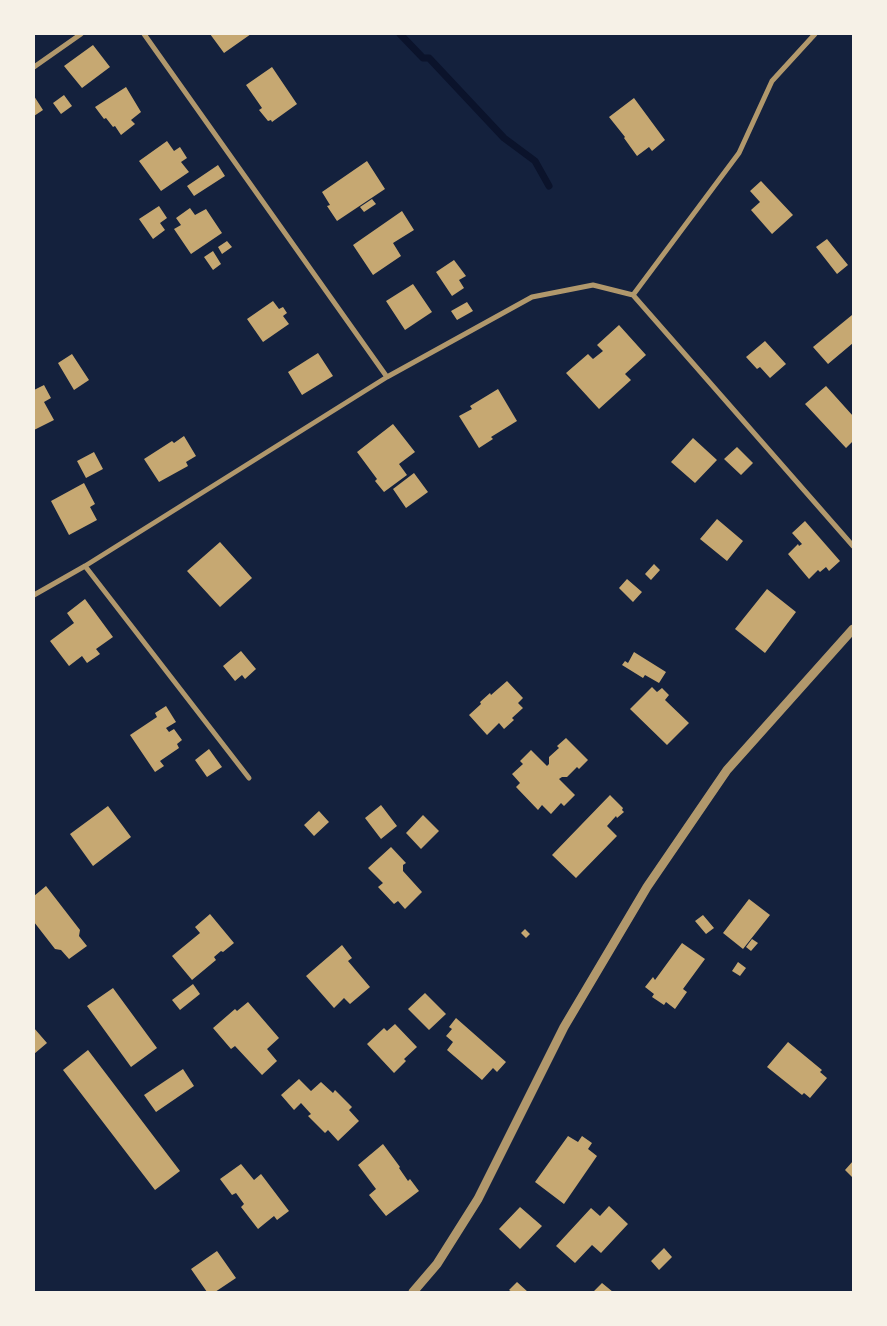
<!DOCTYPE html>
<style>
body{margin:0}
#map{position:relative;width:887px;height:1326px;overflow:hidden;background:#14213d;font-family:"Libre Baskerville",serif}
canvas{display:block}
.frame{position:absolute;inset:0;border:35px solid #f6f1e7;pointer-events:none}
</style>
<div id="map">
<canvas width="887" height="1326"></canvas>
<div class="frame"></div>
</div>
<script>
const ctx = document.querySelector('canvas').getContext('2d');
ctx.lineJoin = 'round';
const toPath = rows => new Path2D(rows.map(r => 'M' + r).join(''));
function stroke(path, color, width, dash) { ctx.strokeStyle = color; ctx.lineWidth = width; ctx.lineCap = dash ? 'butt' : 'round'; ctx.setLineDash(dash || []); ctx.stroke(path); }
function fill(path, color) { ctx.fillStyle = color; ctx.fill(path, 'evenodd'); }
const stream = toPath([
 [400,34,423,58,429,58,504,138,535,161,549,186]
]);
const building = toPath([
 [210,34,251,34,224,53],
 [93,45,110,67,82,88,64,66],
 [272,67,297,104,272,122,271,120,268,121,259,110,262,108,246,85],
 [126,87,141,112,131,120,135,124,121,135,115,126,113,127,106,118,104,119,95,107],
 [64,95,72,106,61,114,53,103],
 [34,96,43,110,34,116],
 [634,98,665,140,652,151,649,147,637,156,624,138,625,137,609,117],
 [167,141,174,151,180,147,187,158,181,162,189,172,161,191,139,161],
 [367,161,385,189,337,221,327,206,330,205,322,192],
 [218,165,225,176,194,196,187,186],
 [761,181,793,215,772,234,751,210,760,202,750,191],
 [372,199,376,204,364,212,360,207],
 [159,206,167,218,160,223,165,230,153,239,139,219],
 [190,208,195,215,206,209,222,233,191,254,174,229,181,225,176,218],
 [402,211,414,230,393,243,401,256,373,275,353,245],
 [827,239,848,265,837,274,816,247],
 [227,241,232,247,222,254,218,247],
 [213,251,221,264,213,270,204,257],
 [454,260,466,276,459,280,464,288,452,296,436,272],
 [413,284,432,312,405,330,386,301],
 [273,301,279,309,283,307,287,313,283,316,289,324,263,342,247,319],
 [467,302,473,311,457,320,451,311],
 [852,315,853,317,853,343,828,364,813,347],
 [619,325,646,355,625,374,631,380,599,409,566,373,588,354,593,359,603,351,597,345],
 [765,341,786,364,770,378,760,367,757,369,746,357],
 [318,353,333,376,302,395,288,372],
 [72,354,89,380,74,390,58,363],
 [44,385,51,398,44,402,54,420,34,430,34,390],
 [826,386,853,416,853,441,846,448,805,404],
 [498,389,517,421,491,437,493,439,479,448,459,416,472,409,470,406],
 [393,424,415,452,399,464,407,475,384,492,375,481,377,479,357,452],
 [184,436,196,456,186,462,188,466,159,482,144,459,172,441,174,443],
 [693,438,717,460,695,483,671,462],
 [737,447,753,463,741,475,724,459],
 [94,452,103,469,86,478,77,461],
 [414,473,428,492,406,508,393,489],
 [84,483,95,504,90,507,97,520,69,535,51,501],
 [717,519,743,541,727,561,700,539],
 [805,521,840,561,829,571,826,567,820,572,818,570,809,579,788,554,798,544,799,546,802,544,792,533],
 [220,542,252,578,220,607,187,571],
 [654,564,660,570,651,580,645,574],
 [627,579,642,592,633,602,619,588],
 [767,589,796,612,765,653,735,629],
 [85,599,113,637,96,649,100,654,87,663,82,656,69,666,50,641,74,623,67,613],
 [241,651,256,669,245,679,242,675,235,681,223,666],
 [634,652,666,672,659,683,645,675,643,678,622,665,625,661,628,663],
 [507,681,523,698,518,703,523,708,512,718,514,720,504,729,499,723,487,735,469,715,481,704,480,702,490,693,491,695],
 [652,687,657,692,662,688,669,695,665,700,689,723,667,745,630,709],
 [166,706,176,722,166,728,169,732,174,729,182,740,177,744,179,748,160,761,164,766,155,772,130,735,157,717,155,713],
 [566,738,588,760,579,769,577,767,567,777,562,777,559,779,575,795,564,806,561,803,551,814,542,805,538,810,516,787,520,783,512,774,523,764,520,761,531,750,547,766,549,764,549,757,559,748,557,746],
 [209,749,222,767,207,777,195,760],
 [610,795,623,808,622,810,624,812,617,818,616,816,607,826,617,836,576,878,552,855],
 [381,805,397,826,381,839,365,818],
 [108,806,131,837,93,866,70,834],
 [319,811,329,822,314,836,304,825],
 [423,815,439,831,421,849,406,833],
 [391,847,406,863,403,865,403,871,422,892,405,909,398,901,394,904,378,887,383,883,368,868],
 [46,886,80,930,79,936,87,946,69,959,61,950,55,949,34,922,34,896],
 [749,899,770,915,743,949,723,933],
 [210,914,234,943,223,952,221,951,214,957,216,960,192,980,172,956,200,933,195,927],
 [703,915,714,928,706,934,695,921],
 [525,929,530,934,526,938,521,933],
 [752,939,758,943,751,951,746,947],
 [682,943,705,959,683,989,687,992,675,1009,666,1002,664,1005,652,997,654,994,645,987,653,977,655,980],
 [342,945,352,958,348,961,370,987,350,1004,344,998,334,1008,306,976],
 [738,962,746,968,740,976,732,971],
 [193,984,200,994,180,1010,172,1000],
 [113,988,157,1048,131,1067,87,1006],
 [425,993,446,1014,429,1030,408,1009],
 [248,1002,279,1038,267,1049,277,1061,262,1075,235,1046,231,1049,213,1028,235,1009,237,1011],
 [456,1018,506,1062,497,1072,493,1068,482,1080,447,1050,453,1042,446,1036,452,1029,449,1027],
 [395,1024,417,1047,404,1059,406,1061,394,1073,367,1044,384,1028,387,1031],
 [34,1028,47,1043,34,1054],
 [788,1042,822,1070,820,1072,827,1078,810,1098,804,1093,802,1095,767,1067],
 [88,1050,180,1171,155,1190,63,1070],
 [183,1069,194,1086,156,1112,144,1095],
 [299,1079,311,1091,321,1082,333,1093,335,1090,352,1107,349,1110,359,1121,338,1141,328,1130,325,1133,308,1116,311,1114,301,1103,294,1110,281,1095],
 [568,1136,578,1142,582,1136,592,1143,588,1149,597,1156,564,1204,535,1182],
 [383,1144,400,1167,399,1168,408,1181,410,1179,419,1191,386,1216,369,1195,376,1189,358,1165],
 [853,1161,853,1178,845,1170],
 [241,1164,254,1180,261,1174,289,1211,277,1220,274,1216,258,1229,241,1207,244,1204,236,1193,232,1195,220,1179],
 [609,1206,628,1224,601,1253,592,1245,575,1263,556,1246,591,1208,600,1216],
 [520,1207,542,1226,520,1249,499,1229],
 [664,1248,672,1257,659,1270,651,1261],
 [217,1251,236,1278,215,1292,207,1292,191,1269],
 [517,1282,528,1292,512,1292,509,1290],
 [602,1283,613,1292,593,1292]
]);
const minor = toPath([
 [144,34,387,377],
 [34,67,81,34],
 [633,295,739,153,772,81,815,34],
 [85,566,249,778],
 [34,595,85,566,387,377,532,297,593,285,633,295,853,546]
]);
const tertiary = toPath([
 [413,1292,437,1264,478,1199,564,1027,647,887,727,770,853,629]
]);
stroke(stream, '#0b132b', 7);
fill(building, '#c6a872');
stroke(minor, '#b1986c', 5);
stroke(tertiary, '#b1986c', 9);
</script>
